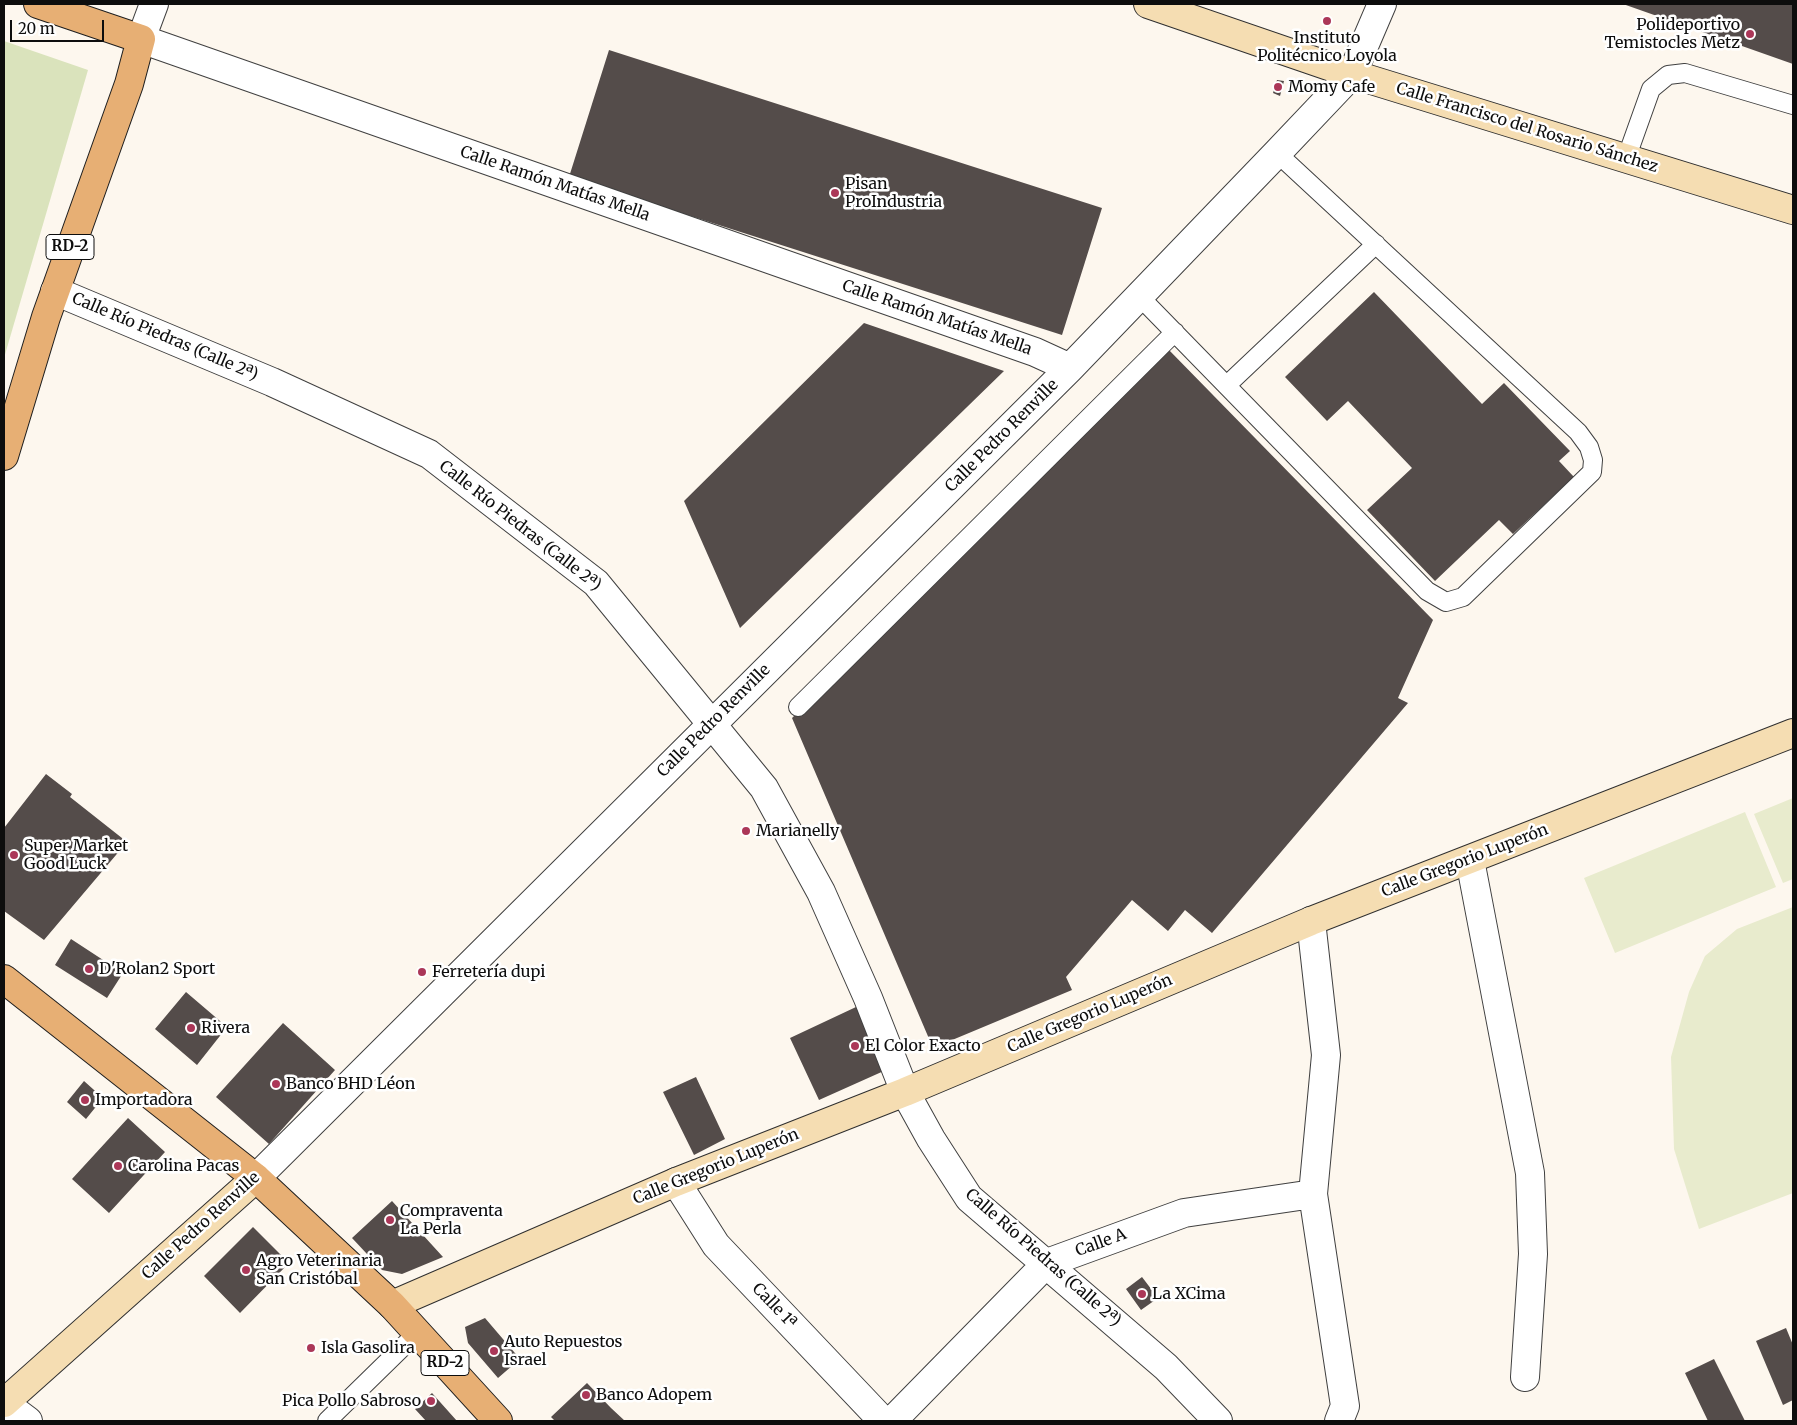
<!DOCTYPE html>
<meta charset="utf-8">
<style>
body{margin:0}
#map{position:relative;width:1797px;height:1425px;overflow:hidden;background:#fdf7ee;font-family:Merriweather,serif}
canvas{display:block}
.frame{position:absolute;inset:0;border:5px solid #0d0d0d;pointer-events:none}
.scale{position:absolute;left:10px;top:20px;width:94px;height:22px;box-sizing:border-box;border:2px solid #0d0d0d;border-top:0;padding-left:6px;font-size:15px;line-height:18px;white-space:nowrap;color:#0d0d0d;-webkit-text-stroke:4px #fff;paint-order:stroke}
</style>
<div id="map">
<canvas width="1797" height="1425"></canvas>
<div class="frame"></div>
<div class="scale">20 m</div>
</div>
<script>
const ctx = document.querySelector('canvas').getContext('2d');
ctx.lineJoin = 'round';
function fill(path, color) { ctx.fillStyle = color; ctx.fill(path, 'evenodd'); }
const toPath = rows => new Path2D(rows.map(r => 'M' + r).join(''));
function stroke(path, color, width, dash) { ctx.strokeStyle = color; ctx.lineWidth = width; ctx.lineCap = dash ? 'butt' : 'round'; ctx.setLineDash(dash || []); ctx.stroke(path); }
function label(font, color, halo, rows, align = 'center') {
  ctx.font = font + ' Merriweather,serif'; ctx.lineWidth = 5; ctx.setLineDash([]); ctx.textBaseline = 'middle'; ctx.strokeStyle = halo; ctx.fillStyle = color; for (const [text, x, y, turn = 0] of rows) {
    ctx.save(); ctx.translate(x, y); ctx.rotate((+turn || 0) * Math.PI / 180); ctx.textAlign = isNaN(turn) ? turn : align; if (halo) ctx.strokeText(text, 0, 0); ctx.fillText(text, 0, 0); ctx.restore();
  }
}
const green = toPath([
 [4,41,88,70,4,358]
]);
const pitch = toPath([
 [1793,798,1793,879,1783,883,1754,814],
 [1745,812,1776,887,1615,953,1584,878],
 [1793,907,1793,1193,1699,1229,1674,1149,1671,1057,1689,992,1705,956,1737,929]
]);
const building = toPath([
 [1623,4,1793,4,1793,64],
 [609,50,1102,208,1062,335,569,177],
 [1277,80,1284,81,1280,96,1273,93],
 [1374,292,1482,404,1504,383,1570,451,1559,461,1574,477,1513,534,1499,520,1435,581,1367,510,1412,468,1348,401,1327,421,1285,377],
 [864,323,1004,371,740,628,684,501],
 [1168,349,1433,620,1398,698,1408,703,1212,933,1185,910,1168,931,1132,900,1066,977,1072,990,933,1048,792,718],
 [46,774,72,794,70,797,127,842,44,940,4,911,4,828],
 [71,939,123,973,107,998,55,965],
 [186,992,227,1027,197,1065,155,1029],
 [856,1007,886,1070,819,1100,790,1038],
 [283,1023,335,1070,269,1144,216,1097],
 [696,1077,725,1139,694,1155,663,1092],
 [84,1081,103,1098,86,1119,67,1102],
 [128,1118,165,1152,109,1213,72,1179],
 [392,1201,443,1257,402,1274,382,1270,352,1238],
 [253,1227,289,1263,240,1313,204,1276],
 [1142,1277,1158,1298,1141,1310,1126,1289],
 [485,1318,520,1359,498,1378,468,1343,465,1327],
 [1786,1328,1793,1345,1793,1400,1783,1405,1756,1341],
 [1714,1359,1745,1421,1708,1421,1685,1373],
 [587,1383,611,1408,625,1421,555,1421,551,1417],
 [432,1393,457,1421,426,1421,415,1409]
]);
const lane = toPath([
 [1626,159,1651,89,1668,75,1685,73,1793,105],
 [1139,296,1427,591,1446,602,1463,597,1592,472,1593,460,1589,447,1578,432,1277,153],
 [1227,385,1376,244],
 [798,707,1175,332],
 [327,1421,417,1333]
]);
const street = toPath([
 [154,4,141,39,1035,352,1070,368],
 [55,291,272,382,429,454,596,583,764,788,821,892,868,998,905,1092,931,1139,969,1198,1166,1367,1218,1421],
 [1470,860,1530,1173,1533,1254,1525,1377],
 [1311,921,1326,1055,1313,1194,1345,1406,1339,1421],
 [256,1178,1070,368,1277,153,1352,74,1382,4],
 [676,1182,716,1245,883,1421],
 [4,1403,28,1421],
 [892,1421,1047,1263,1184,1213,1313,1194]
]);
const secondary = toPath([
 [1148,4,1352,74,1793,210],
 [392,1305,676,1182,905,1092,1311,921,1793,733],
 [4,1403,256,1178]
]);
const primary = toPath([
 [4,456,46,317,129,84,141,39,38,4],
 [4,979,256,1178,392,1305,498,1421]
]);
const markers = [
 [1327,21,5,"#ab3758"],
 [1750,34,5,"#ab3758"],
 [1278,87,5,"#ab3758"],
 [835,193,5,"#ab3758"],
 [746,831,5,"#ab3758"],
 [14,855,5,"#ab3758"],
 [89,969,5,"#ab3758"],
 [422,972,5,"#ab3758"],
 [191,1028,5,"#ab3758"],
 [855,1046,5,"#ab3758"],
 [276,1084,5,"#ab3758"],
 [85,1100,5,"#ab3758"],
 [118,1166,5,"#ab3758"],
 [390,1220,5,"#ab3758"],
 [246,1270,5,"#ab3758"],
 [1142,1294,5,"#ab3758"],
 [311,1348,5,"#ab3758"],
 [494,1351,5,"#ab3758"],
 [586,1395,5,"#ab3758"],
 [431,1401,5,"#ab3758"]
];
const shields = [
 [70,247,48],
 [445,1363,48]
];
const shieldNames = [
 ["RD-2",70,247],
 ["RD-2",445,1363]
];
const poiNames = [
 ["Polideportivo",1740,25,"right"],
 ["Temistocles Metz",1740,43,"right"],
 ["Instituto",1327,38,"center"],
 ["Politécnico Loyola",1327,56,"center"],
 ["Momy Cafe",1288,87],
 ["Pisan",845,184],
 ["ProIndustria",845,202],
 ["Marianelly",756,831],
 ["Super Market",24,846],
 ["Good Luck",24,864],
 ["D'Rolan2 Sport",99,969],
 ["Ferretería dupi",432,972],
 ["Rivera",201,1028],
 ["El Color Exacto",865,1046],
 ["Banco BHD Léon",286,1084],
 ["Importadora",95,1100],
 ["Carolina Pacas",128,1166],
 ["Compraventa",400,1211],
 ["La Perla",400,1229],
 ["Agro Veterinaria",256,1261],
 ["San Cristóbal",256,1279],
 ["La XCima",1152,1294],
 ["Auto Repuestos",504,1342],
 ["Israel",504,1360],
 ["Isla Gasolira",321,1348],
 ["Banco Adopem",596,1395],
 ["Pica Pollo Sabroso",421,1401,"right"]
];
const streetNames = [
 ["Calle Francisco del Rosario Sánchez",1527,128,17],
 ["Calle Ramón Matías Mella",555,184,19],
 ["Calle Ramón Matías Mella",937,318,19],
 ["Calle Río Piedras (Calle 2ª)",165,337,23],
 ["Calle Pedro Renville",1002,436,-45],
 ["Calle Río Piedras (Calle 2ª)",520,526,38],
 ["Calle Pedro Renville",714,721,-45],
 ["Calle Gregorio Luperón",1465,861,-21],
 ["Calle Gregorio Luperón",1090,1014,-23],
 ["Calle Gregorio Luperón",716,1167,-22],
 ["Calle Pedro Renville",201,1226,-42],
 ["Calle A",1101,1243,-20],
 ["Calle Río Piedras (Calle 2ª)",1043,1258,41],
 ["Calle 1ª",774,1306,46]
];
fill(green, '#dae3bc');
fill(pitch, '#e8ebcd');
fill(building, '#544c4a');
stroke(lane, '#404040', 20);
stroke(street, '#404040', 30);
stroke(secondary, '#2f2f2f', 30);
stroke(primary, '#1e1e1e', 30);
stroke(lane, '#fff', 18);
stroke(street, '#fff', 28);
stroke(secondary, '#f5ddb2', 28);
stroke(primary, '#e7af74', 28);
for (const [x, y, r, color] of markers) { const dot = new Path2D(); dot.arc(x, y, r, 0, 2 * Math.PI); ctx.fillStyle = color; ctx.fill(dot); stroke(dot, '#fff', 2); }
for (const [x, y, w] of shields) { const box = new Path2D(); box.roundRect(x - w / 2, y - 12.5, w, 25, 4); ctx.fillStyle = '#fff'; ctx.fill(box); stroke(box, '#0d0d0d', 1); }
label('bold 15px', '#0d0d0d', null, shieldNames);
label('16px', '#0d0d0d', '#fff', poiNames, 'left');
label('16px', '#0d0d0d', '#fff', streetNames);
</script>
